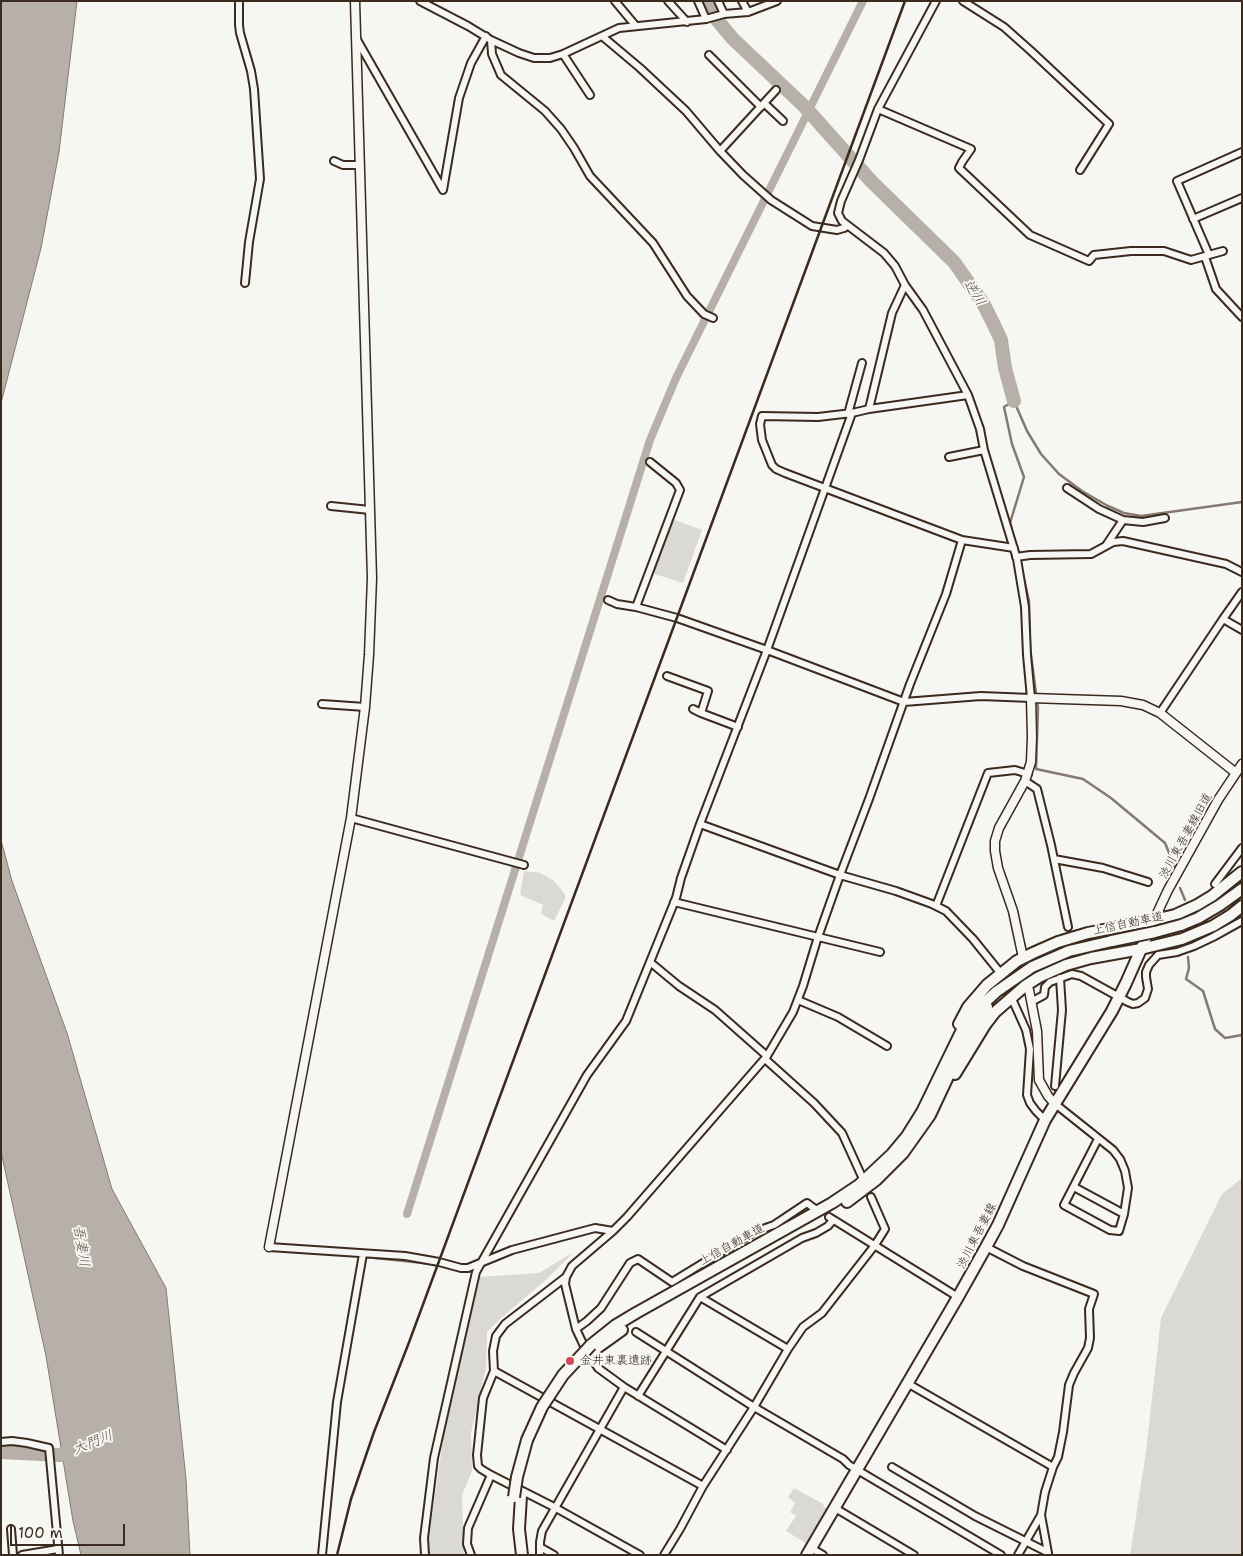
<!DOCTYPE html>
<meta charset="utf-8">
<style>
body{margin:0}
#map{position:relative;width:1243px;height:1556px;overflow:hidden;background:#f6f6f2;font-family:"Shantell Sans",sans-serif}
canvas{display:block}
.frame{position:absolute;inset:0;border:2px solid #3b2a1e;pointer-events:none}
.scale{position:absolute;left:10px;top:1524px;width:115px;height:22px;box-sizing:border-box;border:2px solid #3b2a1e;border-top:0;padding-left:6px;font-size:15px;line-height:18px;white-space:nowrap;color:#3b2a1e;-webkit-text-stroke:4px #f6f6f2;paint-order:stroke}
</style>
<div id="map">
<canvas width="1243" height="1556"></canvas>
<div class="frame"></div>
<div class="scale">100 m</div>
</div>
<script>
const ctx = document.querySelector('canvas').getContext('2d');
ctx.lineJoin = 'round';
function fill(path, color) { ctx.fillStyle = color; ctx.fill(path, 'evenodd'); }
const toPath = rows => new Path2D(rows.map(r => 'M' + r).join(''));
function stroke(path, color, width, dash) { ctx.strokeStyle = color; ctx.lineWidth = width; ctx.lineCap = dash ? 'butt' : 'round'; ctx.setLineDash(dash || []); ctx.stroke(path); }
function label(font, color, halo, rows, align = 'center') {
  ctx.font = font + ' "Shantell Sans","Klee One",sans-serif'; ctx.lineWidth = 4; ctx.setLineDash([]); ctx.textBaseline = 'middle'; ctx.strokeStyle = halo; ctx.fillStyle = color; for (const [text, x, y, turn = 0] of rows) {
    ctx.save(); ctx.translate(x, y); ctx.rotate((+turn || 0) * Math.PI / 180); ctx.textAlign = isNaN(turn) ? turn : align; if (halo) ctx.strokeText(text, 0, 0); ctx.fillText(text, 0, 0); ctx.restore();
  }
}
const green = toPath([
 [672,519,702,530,683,583,652,573],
 [524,871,540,873,553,880,565,894,565,899,554,921,541,914,543,905,520,895],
 [1242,1178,1242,1555,1130,1555,1146,1452,1161,1318,1222,1194],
 [574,1252,547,1279,501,1318,487,1332,486,1368,471,1433,472,1471,462,1495,464,1555,429,1555,429,1536,446,1420,479,1277,539,1273],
 [794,1488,823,1504,824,1507,829,1510,809,1545,786,1531,796,1516,790,1512,795,1503,788,1497]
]);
const water = toPath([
 [1,1,77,1,59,152,41,248,1,403,1,1],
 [1,840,12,881,67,1033,112,1189,166,1288,186,1479,190,1555,81,1555,73,1521,46,1356,1,1152,1,840]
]);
const stream = toPath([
 [1016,547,1010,523,1024,477,1012,444,1004,407,1014,401,1027,431,1041,454,1059,474,1082,491,1108,506,1124,513,1141,516,1242,502],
 [1020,562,1029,601,1030,648,1038,708,1036,769,1083,779,1111,798,1165,843,1175,867],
 [1180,888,1185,900],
 [1188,957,1189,968,1186,979,1203,991,1215,1029,1225,1038,1242,1035],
 [375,1258,433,1264]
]);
const canal = toPath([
 [407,1214,650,440,676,378,863,1]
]);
const river = toPath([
 [708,1,718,21,733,39,804,106,871,181,954,262,983,303,994,325,1001,340,1005,368,1014,401],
 [1,1452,61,1455,78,1450]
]);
const minor = toPath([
 [239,1,239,25,240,33,251,71,254,89,260,179,249,242,245,283],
 [420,1,468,26,491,40,519,53,534,58,550,58,563,54,619,28,706,19,724,14,748,12,777,1],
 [615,1,635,25],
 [668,1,687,22],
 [698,1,706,19],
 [718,1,724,14],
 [742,1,748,12],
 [963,1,1004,27,1031,51,1109,124,1080,170],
 [602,36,640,68,686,111,720,151,743,175,771,200,812,226,837,230,844,228,847,226],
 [356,38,443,190,459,98,471,63,486,36],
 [491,40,492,54,501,75,545,111,561,129,574,148,590,176,653,243,687,296,704,314,713,318],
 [563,54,590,95],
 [709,55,761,107],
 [764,103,783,121],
 [878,109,971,149,962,162,959,168,1030,235,1089,261,1094,255,1131,251,1164,251,1191,260,1223,251],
 [720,151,776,90],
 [334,161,343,165,360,165],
 [1193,219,1242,198],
 [1209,255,1177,181,1242,152],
 [1205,257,1216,289,1242,317],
 [968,395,869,409,852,413,818,417,762,416,760,424,762,440,772,465,776,469,785,473,962,540,1014,548],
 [869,409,892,313,905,285],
 [848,414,862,363],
 [949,457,984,450],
 [1067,488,1099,509,1123,520,1143,522,1165,518],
 [331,506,370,510],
 [1107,544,1123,520],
 [1016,557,1030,555,1091,554,1113,542,1123,541,1226,564,1242,572],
 [608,600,617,604,636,607,677,618,767,650,904,702,981,696,1031,698,1027,655,1025,607,1017,559,984,450,980,429,968,395,923,310,905,285,895,266,884,253,842,221,838,213,841,201,859,160,878,109,936,1],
 [636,607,680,490,676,483,650,462],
 [1223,619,1242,592],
 [667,676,708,691,701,713,738,727],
 [322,704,365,707],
 [693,709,701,713],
 [1160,713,1223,619,1242,630],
 [1025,781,1037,789,1051,845,1068,927],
 [351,818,524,865],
 [700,824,840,875,896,891,932,904,946,911,973,939,998,970],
 [1054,859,1103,868,1148,882],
 [1215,884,1242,848],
 [674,902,880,952],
 [936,906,988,773,1015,770,1028,774],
 [650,962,679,986,715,1010,767,1056],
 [798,1000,838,1017,887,1046],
 [1013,1001,1026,1030,1030,1049,1027,1095,1030,1103,1036,1111,1045,1120],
 [1031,1002,1044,995,1045,987,1050,982,1072,974,1081,976,1128,1002,1133,1004,1138,1003,1145,998,1148,989,1146,977,1146,972,1149,965,1158,955,1177,952,1194,946,1213,937,1242,921],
 [765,1059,814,1103,842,1133,863,1179],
 [1055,1086,1062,1010,1060,978],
 [1054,1103,1113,1150,1120,1159,1125,1171,1128,1188,1124,1214,1119,1231,1110,1230,1064,1205,1098,1139],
 [1074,1187,1124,1214],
 [829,1217,958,1297],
 [613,1231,572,1266,566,1277,565,1284,576,1329,584,1346,598,1368,624,1387,727,1450],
 [269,1247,405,1256,439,1262,461,1268,468,1268,512,1250,595,1228,613,1231,627,1217,767,1056,793,1012,803,986,817,940,840,875,869,799,910,684,946,594,962,540],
 [986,1247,1023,1266,1094,1294,1089,1309,1090,1338,1088,1348,1074,1373,1069,1385,1063,1432,1058,1457,1053,1467,1045,1492,1041,1515,1018,1555],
 [566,1277,505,1324,496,1336,493,1351,494,1371,483,1398,477,1455,478,1466,481,1469,491,1475,554,1507,640,1555],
 [576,1329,587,1321,601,1308,630,1263,638,1259,672,1282,754,1232,774,1225,807,1203,815,1209],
 [636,1332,754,1407,843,1459,849,1465,1001,1555],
 [788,1349,700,1297,802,1238,816,1233,828,1226,833,1220],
 [494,1371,703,1486],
 [907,1383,1053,1467],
 [638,1396,700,1297],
 [1,1442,12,1441,27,1443,49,1448,59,1555],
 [892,1467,975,1516,1047,1552],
 [835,1508,914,1555],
 [1041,1515,1048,1553],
 [11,1529,13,1555],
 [540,1547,554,1555],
 [811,1548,823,1555],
 [22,1555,58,1549],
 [322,1555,337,1402,363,1254],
 [425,1555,424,1538,434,1458,476,1272,587,1075,626,1021,676,898,681,878,700,824,767,650,852,413],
 [471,1555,467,1544,468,1528,491,1475],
 [540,1555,540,1542,542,1531,624,1387],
 [664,1555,680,1529,703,1486,754,1407,788,1349,803,1327,822,1313,875,1245,885,1229,871,1197]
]);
const tertiary = toPath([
 [1154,920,1168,890,1218,800,1242,764],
 [1022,953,1013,911,998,868,995,851,995,841,999,828,1025,781,1031,762,1032,737,1031,698,1121,701,1143,705,1160,713,1236,773],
 [1029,990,1037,1031,1039,1080,1048,1096,1054,1103],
 [269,1247,351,818,365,707,369,655,372,578,355,1]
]);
const primary = toPath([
 [807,1555,958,1297,986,1247,998,1225,1045,1120,1112,1011,1126,983,1154,920]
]);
const trunk = toPath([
 [1181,925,1198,918,1220,905,1242,889],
 [959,1024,968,1007,987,985,1017,961,1033,953,1058,942,1088,933,1154,920,1175,915,1197,905,1212,896,1242,872],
 [955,1074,985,1025,995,1012,1025,986,1039,977,1066,965,1091,958,1141,949,1182,939,1213,926,1231,915,1242,906],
 [847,1202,876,1180,903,1153,930,1115,968,1034,987,1007],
 [591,1345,616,1325,636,1313,832,1203,859,1185,892,1154,907,1136,922,1112,961,1032,967,1022,982,1005,996,992,1032,967,1069,951,1112,941],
 [594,1350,622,1330],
 [521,1496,519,1529,522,1555]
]);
const rail = toPath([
 [337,1555,351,1499,374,1432,408,1345,905,1]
]);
const trunkBridge = toPath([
 [1112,941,1155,932,1181,925],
 [514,1497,517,1477,527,1440,542,1407,563,1375,591,1345]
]);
const markers = [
 [570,1361,5,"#d1495b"]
];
const streetNames = [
 ["渋川東吾妻線旧道",1186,836,-61],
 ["上信自動車道",1128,924,-12],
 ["渋川東吾妻線",977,1236,-63],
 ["上信自動車道",732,1245,-29]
];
const poiNames = [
 ["金井東裏遺跡",580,1361]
];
const waterNames = [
 ["逆川",974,293,58],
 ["吾妻川",81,1246,81],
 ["大門川",93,1443,-22]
];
fill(green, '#dad9d3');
fill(water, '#b6b0a9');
stroke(water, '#857a71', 1);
stroke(stream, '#857a71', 2.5);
stroke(canal, '#b6b0a9', 8);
stroke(river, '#b6b0a9', 14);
stroke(minor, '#3b2a1e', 10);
stroke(tertiary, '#3b2a1e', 11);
stroke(primary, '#3b2a1e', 14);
stroke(trunk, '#3b2a1e', 14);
stroke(minor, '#f6f6f2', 6);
stroke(tertiary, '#f6f6f2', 8);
stroke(primary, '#f6f6f2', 10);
stroke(trunk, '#f6f6f2', 10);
stroke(rail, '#3b2a1e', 2.5);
stroke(trunkBridge, '#3b2a1e', 14, []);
stroke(trunkBridge, '#f6f6f2', 10);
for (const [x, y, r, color] of markers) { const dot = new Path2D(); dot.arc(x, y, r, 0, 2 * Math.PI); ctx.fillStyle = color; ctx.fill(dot); stroke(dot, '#f6f6f2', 2); }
label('12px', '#3b2a1e', '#f6f6f2', streetNames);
label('12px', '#3b2a1e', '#f6f6f2', poiNames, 'left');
label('italic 14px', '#605248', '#f6f6f2', waterNames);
</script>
